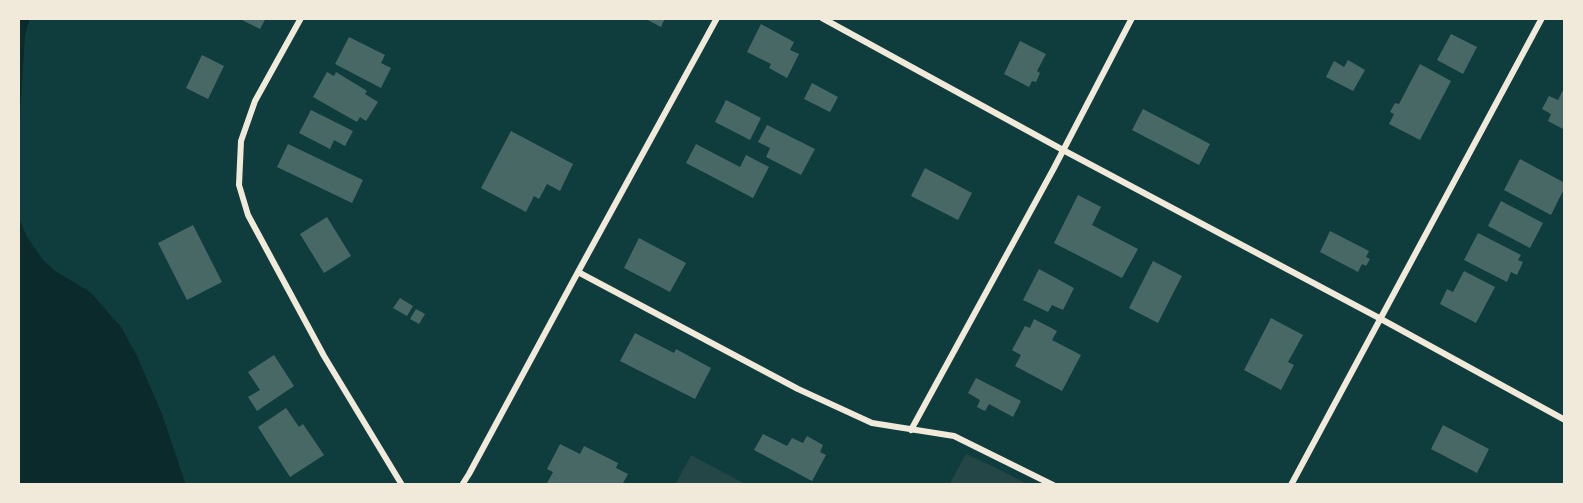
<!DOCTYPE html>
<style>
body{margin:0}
#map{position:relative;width:1583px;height:503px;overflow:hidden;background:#0f3d3e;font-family:"Nunito Sans",sans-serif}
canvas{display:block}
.frame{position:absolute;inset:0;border:20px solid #f1e9da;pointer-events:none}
</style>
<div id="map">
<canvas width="1583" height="503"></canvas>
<div class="frame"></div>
</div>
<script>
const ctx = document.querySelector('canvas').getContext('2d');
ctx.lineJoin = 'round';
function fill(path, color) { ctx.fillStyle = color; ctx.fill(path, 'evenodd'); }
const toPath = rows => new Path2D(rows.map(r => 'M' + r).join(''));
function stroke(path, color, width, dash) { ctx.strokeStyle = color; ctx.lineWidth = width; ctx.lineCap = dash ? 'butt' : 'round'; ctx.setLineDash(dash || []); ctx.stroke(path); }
const green = toPath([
 [966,454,996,468,1029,485,949,485],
 [691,455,745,484,748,485,675,485]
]);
const water = toPath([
 [18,18,30,18,25,35,23,66,18,152],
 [18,212,18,216,27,237,43,260,55,271,90,292,121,327,137,356,162,414,186,485,18,485]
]);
const building = toPath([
 [238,18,266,18,260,29],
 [644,18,665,18,661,27],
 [761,24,794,42,790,50,799,54,787,78,769,68,771,64,747,52],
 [1451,34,1477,47,1463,74,1437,60],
 [349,37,385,55,381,63,391,68,381,88,335,64],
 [1020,41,1046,54,1037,71,1040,73,1036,82,1032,81,1029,87,1004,74],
 [202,55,224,66,208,99,186,88],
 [1348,60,1365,70,1353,91,1326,77,1334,61,1344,67],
 [1420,64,1451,81,1420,140,1389,124,1394,114,1390,112,1395,103,1399,104],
 [327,72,334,76,336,72,367,91,365,94,378,102,366,121,360,117,357,122,313,97],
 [812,83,838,97,830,112,804,99],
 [1563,90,1565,91,1565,130,1548,121,1551,114,1542,109,1549,96,1558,100],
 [726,100,761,118,750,140,715,122],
 [1143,109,1210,144,1199,165,1132,130],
 [311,110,353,131,345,146,334,140,330,149,299,133],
 [767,125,815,149,801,175,766,157,770,148,758,142],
 [511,131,573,164,560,191,547,184,539,199,534,196,526,212,481,188],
 [288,144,363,180,352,203,277,167],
 [696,144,740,167,746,155,769,167,753,198,686,163],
 [1520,159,1565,183,1565,187,1551,215,1504,190],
 [925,168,972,193,958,220,911,196],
 [1078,195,1101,207,1092,225,1138,249,1122,278,1054,243],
 [1501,201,1543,223,1530,248,1488,226],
 [327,217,351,256,324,273,300,234],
 [193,225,222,282,187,300,158,243],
 [1330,231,1369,251,1366,257,1370,259,1366,266,1362,264,1358,272,1320,252],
 [1478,233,1521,255,1518,260,1523,262,1517,275,1511,272,1507,282,1464,260],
 [639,238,686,263,670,292,624,268],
 [1153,261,1182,276,1158,323,1129,308],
 [1039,269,1074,288,1063,310,1052,305,1048,312,1023,300],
 [1464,271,1495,287,1476,323,1440,304,1447,289,1453,292],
 [400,298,413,306,407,316,393,308],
 [416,309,425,314,419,324,410,319],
 [1271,318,1303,335,1288,362,1294,365,1281,390,1244,370],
 [1034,319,1057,331,1052,340,1081,355,1062,391,1015,366,1021,355,1012,350,1025,326,1030,328],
 [635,333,674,353,676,349,711,368,695,399,620,361],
 [274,355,294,386,257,411,248,397,260,390,248,372],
 [976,378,1021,401,1013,417,989,404,985,411,977,407,980,400,968,393],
 [286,408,299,427,303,424,324,455,290,477,258,427],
 [1443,425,1489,449,1477,473,1431,449],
 [763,434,787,446,792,438,803,443,807,436,823,445,820,452,826,455,812,481,754,450],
 [560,444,580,454,584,446,618,463,616,468,628,474,622,485,546,485,553,472,547,469]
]);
const minor = toPath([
 [301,18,255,101,241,141,239,185,248,215,324,356,402,485],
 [822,18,1063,150,1381,319,1565,420],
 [578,272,798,389,872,423,954,436,1053,485],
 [911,430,1054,168,1132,18],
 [462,485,469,474,578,272,717,18],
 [1291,485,1542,18]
]);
fill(green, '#244646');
fill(water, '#0a2a2b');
fill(building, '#486865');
stroke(minor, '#f1e9da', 6);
</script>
